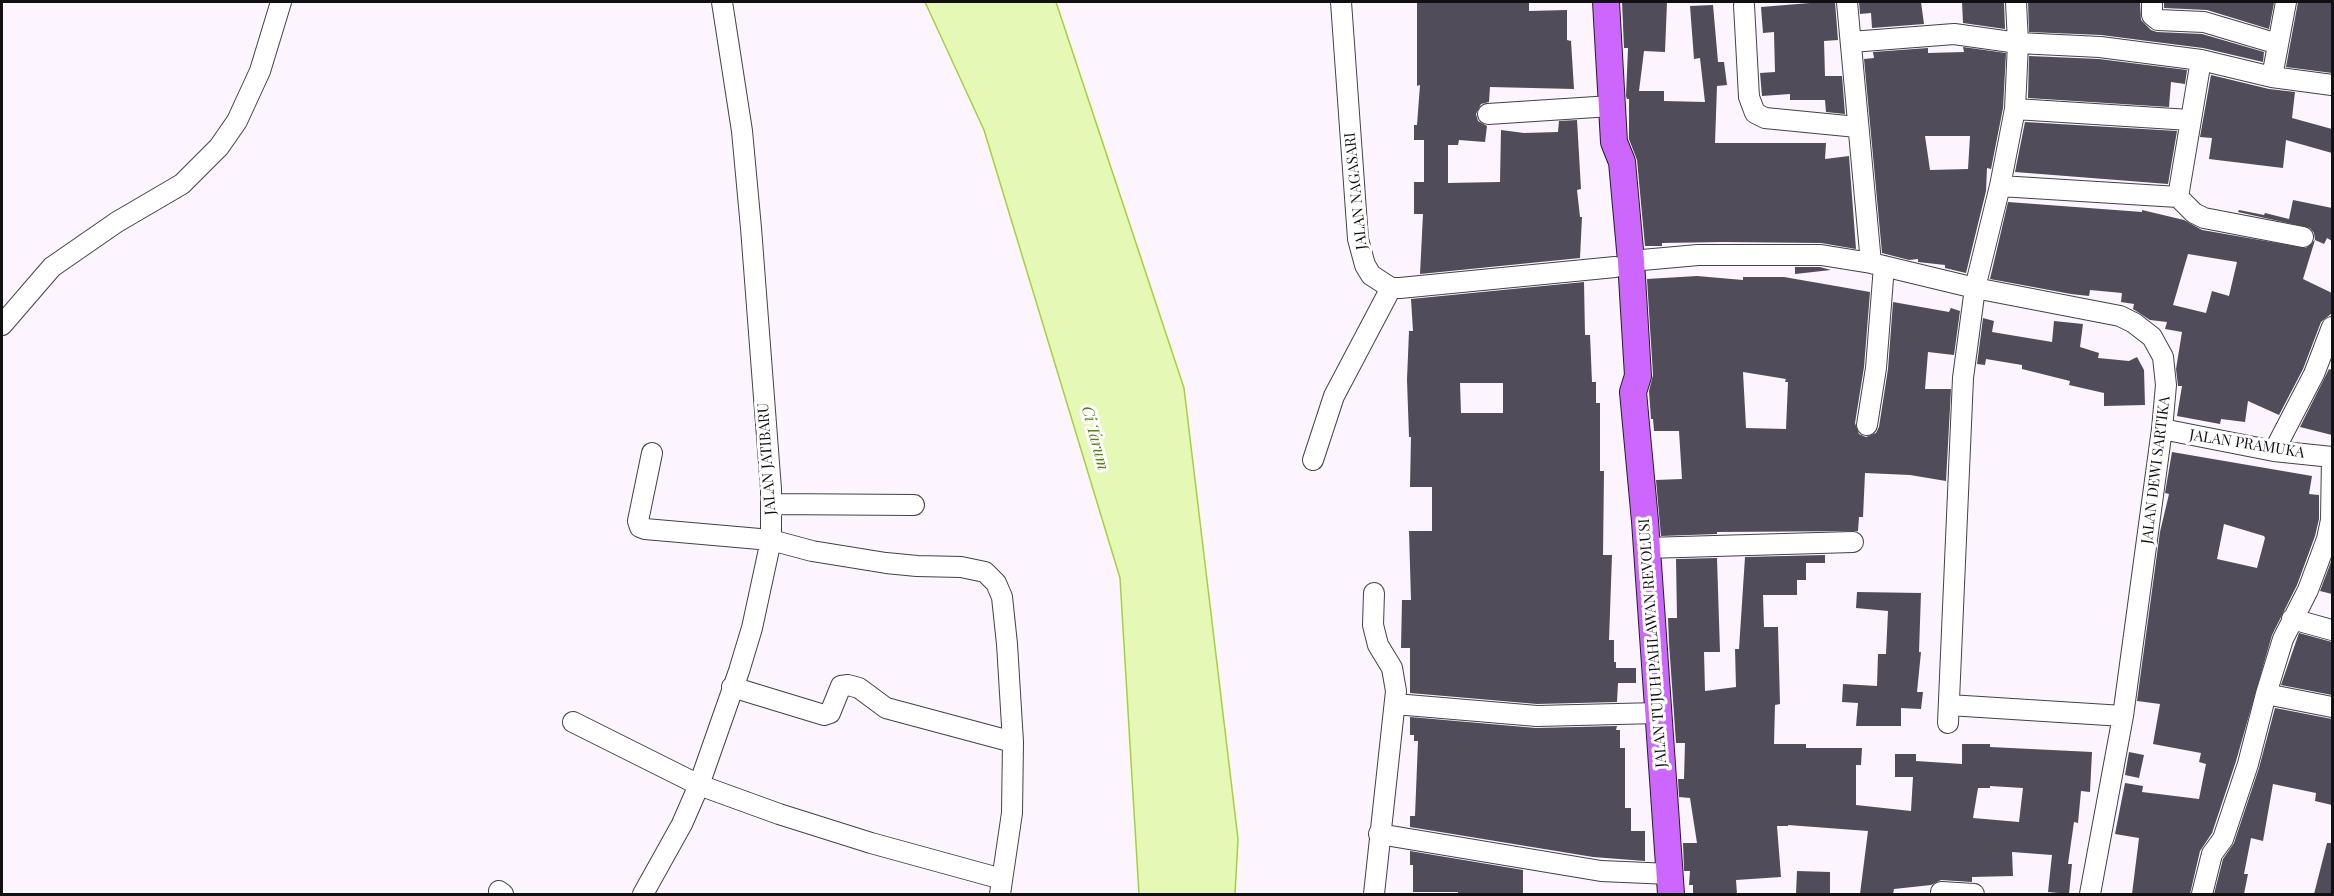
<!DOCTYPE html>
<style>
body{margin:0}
#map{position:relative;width:2334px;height:896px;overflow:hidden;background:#fcf4ff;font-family:"Playfair Display",serif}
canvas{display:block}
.frame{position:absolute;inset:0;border:3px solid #101010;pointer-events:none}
</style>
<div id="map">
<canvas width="2334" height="896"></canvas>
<div class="frame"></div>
</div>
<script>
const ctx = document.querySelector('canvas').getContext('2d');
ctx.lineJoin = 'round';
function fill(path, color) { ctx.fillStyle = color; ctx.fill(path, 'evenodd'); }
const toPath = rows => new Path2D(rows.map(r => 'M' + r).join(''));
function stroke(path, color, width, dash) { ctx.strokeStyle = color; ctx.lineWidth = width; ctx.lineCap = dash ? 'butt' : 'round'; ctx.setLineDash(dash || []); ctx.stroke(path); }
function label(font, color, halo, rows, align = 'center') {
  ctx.font = font + ' "Playfair Display",serif'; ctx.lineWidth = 6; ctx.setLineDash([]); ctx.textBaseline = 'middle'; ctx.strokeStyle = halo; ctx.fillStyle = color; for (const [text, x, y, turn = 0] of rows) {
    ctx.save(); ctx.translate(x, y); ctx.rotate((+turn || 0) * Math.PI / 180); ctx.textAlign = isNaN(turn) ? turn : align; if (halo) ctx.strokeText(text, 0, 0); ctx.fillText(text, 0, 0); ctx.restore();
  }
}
const water = toPath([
 [925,2,1056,2,1184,388,1238,839,1235,894,1139,894,1120,578,984,130,925,2]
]);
const building = toPath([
 [1417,2,1529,2,1529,11,1567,10,1567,40,1571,41,1574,89,1490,87,1489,102,1481,104,1476,114,1478,121,1487,126,1485,142,1459,140,1458,145,1448,145,1448,183,1500,182,1501,130,1524,133,1558,132,1559,121,1577,120,1581,189,1577,190,1580,217,1582,217,1580,258,1420,274,1423,214,1414,214,1414,182,1424,182,1424,140,1414,140,1414,125,1417,125,1420,85,1417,86],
 [1622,2,1667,2,1665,52,1644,51,1639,91,1664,91,1664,101,1705,102,1700,58,1694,59,1690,6,1713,5,1718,62,1724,62,1727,85,1717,86,1715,143,1826,143,1825,159,1849,156,1856,249,1821,243,1723,242,1662,243,1662,246,1645,246,1637,160,1629,139,1629,99,1627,99,1626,96,1628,48,1624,48],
 [1822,2,1835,2,1838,40,1824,41,1825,76,1842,76,1845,114,1826,112,1825,100,1790,100,1790,94,1762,96,1760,73,1775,72,1774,32,1763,33,1761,7],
 [1859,2,1921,2,1924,24,1872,28,1871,13,1860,14],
 [1962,2,2004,2,2005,29,1963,23],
 [2028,2,2140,2,2141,20,2151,30,2157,32,2202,34,2264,52,2263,62,2203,48,2101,35,2029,32],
 [2164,2,2252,2,2274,3,2269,29,2207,10,2164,8],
 [2298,2,2332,2,2332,73,2286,67],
 [1963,47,2006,53,2003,108,1991,169,1987,168,1986,191,1966,273,1945,268,1945,265,1918,262,1918,259,1909,260,1882,253,1864,59,1874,58,1873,52,1928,48,1928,53,1964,52],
 [1925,136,1970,136,1968,169,1930,170],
 [2029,56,2099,59,2187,70,2185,84,2171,82,2169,107,2028,98],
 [2211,75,2269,89,2295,92,2292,118,2332,129,2332,153,2286,140,2283,168,2209,159,2212,138,2200,137],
 [2025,122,2177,131,2168,184,2015,172],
 [2293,200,2332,208,2332,241,2327,238,2324,244,2315,240,2303,279,2332,293,2332,313,2321,322,2303,369,2279,415,2248,401,2245,422,2221,419,2220,424,2177,416,2182,386,2178,386,2176,369,2182,332,2165,329,2167,322,2150,320,2133,309,2134,304,2121,302,2122,293,2090,290,2089,296,2071,294,1990,279,2008,202,2142,212,2142,210,2184,220,2202,230,2306,248,2315,240,2314,233,2310,228,2238,212,2239,210,2264,215,2265,213,2289,219],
 [2188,254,2237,262,2229,296,2212,291,2206,313,2173,305],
 [1795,267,1820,267,1831,270,1795,274],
 [1697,276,1743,280,1743,277,1784,277,1870,292,1864,367,1855,423,1859,434,1866,437,1876,433,1879,427,1888,369,1893,302,1949,312,1951,308,1960,311,1954,355,1928,352,1925,389,1951,389,1946,481,1910,475,1865,473,1863,517,1859,517,1858,531,1717,532,1717,534,1661,536,1656,480,1682,479,1679,431,1654,431,1653,419,1651,419,1649,391,1653,375,1647,279],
 [1743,372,1786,379,1785,382,1788,382,1786,429,1746,428],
 [1584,282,1585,335,1590,335,1592,382,1596,382,1596,403,1600,403,1600,471,1604,471,1603,555,1612,555,1609,640,1614,640,1614,662,1616,662,1616,668,1636,668,1636,683,1618,683,1617,702,1537,704,1410,693,1410,648,1401,648,1402,600,1411,600,1409,531,1432,531,1432,487,1410,487,1411,437,1409,437,1407,380,1409,331,1413,331,1411,299],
 [1460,383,1503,383,1503,413,1461,413],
 [1983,318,1994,321,1992,332,2052,342,2054,321,2083,324,2080,347,2099,353,2098,358,2129,361,2137,357,2144,370,2145,405,2104,406,2104,393,2069,385,2070,381,2022,369,2022,365,1986,359,1985,365,1977,364],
 [2329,369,2332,370,2332,435,2300,427],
 [2172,452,2312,476,2309,494,2319,495,2319,519,2315,536,2297,585,2272,635,2236,761,2212,833,2200,851,2190,894,2132,894,2139,838,2115,834,2125,783,2143,786,2142,792,2199,799,2206,764,2199,762,2201,753,2153,744,2160,704,2137,701,2160,532,2169,494,2165,493],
 [2224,524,2264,536,2265,538,2257,568,2217,559],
 [1825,555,1825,563,1806,563,1806,580,1797,580,1797,595,1763,595,1764,627,1778,627,1780,704,1775,705,1774,744,1806,744,1806,748,1862,748,1861,765,1856,765,1856,805,1911,811,1913,777,1895,777,1895,754,1916,754,1916,761,1962,764,1962,744,1990,744,1990,747,2092,752,2090,792,2081,791,2078,823,2074,822,2068,864,2072,864,2069,894,2048,892,2052,855,2012,852,2013,876,1972,877,1972,882,1941,880,1931,885,1894,889,1893,894,1860,894,1868,831,1788,825,1788,826,1777,826,1781,877,1736,880,1737,894,1693,894,1693,885,1689,885,1690,871,1684,871,1683,843,1697,843,1690,798,1679,797,1678,779,1684,779,1685,743,1676,743,1669,643,1668,618,1677,618,1676,559,1717,558,1720,652,1704,652,1705,691,1736,687,1735,649,1739,649,1745,557],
 [1990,786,2023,788,2019,822,1973,818,1978,788,1990,788],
 [2332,559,2332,594,2320,591],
 [1857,592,1921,593,1919,652,1921,652,1917,692,1923,692,1921,709,1901,708,1901,726,1856,726,1858,703,1842,702,1843,684,1877,686,1878,654,1886,654,1888,611,1856,608],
 [2299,633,2332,642,2332,695,2281,685],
 [2275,708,2332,719,2332,805,2315,801,2316,793,2273,784,2263,841,2251,838,2244,874,2248,874,2244,894,2214,894,2223,859,2234,843,2259,768],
 [1410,717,1536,728,1617,726,1616,730,1620,730,1620,748,1625,748,1625,808,1631,808,1631,831,1645,831,1645,861,1593,857,1410,827,1410,816,1415,816,1418,741,1414,741,1414,735,1410,735],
 [2129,752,2144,755,2139,778,2125,775],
 [2327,843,2332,843,2332,894,2314,894],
 [1410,851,1523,870,1523,894,1458,894,1458,892,1413,892,1413,865,1410,865],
 [1797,871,1830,872,1830,894,1796,894]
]);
const minor = toPath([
 [1341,2,1358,239,1365,265,1371,275,1391,288,1400,288,1615,267],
 [1847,2,1871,263],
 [2152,2,2152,15,2158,20,2204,22,2278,44],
 [1744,5,1749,97,1755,113,1765,118,1857,127],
 [1851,42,1954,34,2018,43,2100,47,2201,60,2272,77,2332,85],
 [2272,77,2286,2],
 [2015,109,2190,120],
 [1488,114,1611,106],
 [2000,186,2178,197,2194,213,2204,218,2303,237],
 [2178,197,2201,60],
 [1631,261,1698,255,1821,255,1871,263,1975,288,2120,316,2134,323,2152,337,2163,357,2166,385,2162,429,2123,716,2090,894],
 [2,325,52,267,117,222,182,184,219,147,237,121,260,71,281,2],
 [1867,425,1876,368,1884,266],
 [2162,429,2274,451,2332,457],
 [2274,451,2314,374,2332,327],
 [652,453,638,521,640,527,645,529,771,540,812,551,886,563,917,566,961,567,985,572,996,583,1002,597,1007,644,1013,742,1012,813,1000,894],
 [1313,460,1334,396,1391,288],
 [771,504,914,505],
 [1646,548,1853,542],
 [2292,619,2332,630],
 [732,687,824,715,830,713,841,686,848,685,859,688,886,708,1013,742],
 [2266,694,2332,707],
 [1395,704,1537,716,1658,713],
 [1949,705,2123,716],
 [573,722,699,785,779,814,871,843,1002,879],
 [1948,723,1963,378,1975,288,2000,186,2015,109,2018,43,2016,2],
 [1379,834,1601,871,1670,874],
 [499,891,503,894],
 [1941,892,1974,894],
 [643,894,682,824,699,785,739,671,752,628,771,540,771,489,751,228,742,131,722,2],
 [1374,894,1396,691,1392,668,1378,645,1373,625,1374,593],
 [2202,894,2212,854,2223,839,2248,764,2266,694,2283,639,2308,590,2327,539,2331,520,2332,457]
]);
const major = toPath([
 [1606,2,1614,142,1622,162,1631,261,1638,376,1633,392,1645,521,1671,894]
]);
const streetNames = [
 ["JALAN NAGASARI",1356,191,-96],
 ["JALAN PRAMUKA",2247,444,9],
 ["JALAN JATIBARU",767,459,-94],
 ["JALAN DEWI SARTIKA",2156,470,-83],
 ["JALAN TUJUH PAHLAWAN REVOLUSI",1653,643,-94]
];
const waterNames = [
 ["Ci Tarum",1095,438,75]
];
fill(water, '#e5f8b6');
stroke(water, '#a2d23a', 1.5);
fill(building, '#504c5a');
stroke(minor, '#434343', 22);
stroke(major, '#212121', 28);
stroke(minor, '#fff', 20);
stroke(major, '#cc66fd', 26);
label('15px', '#101010', '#fff', streetNames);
label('italic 16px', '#5a8212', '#fff', waterNames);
</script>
